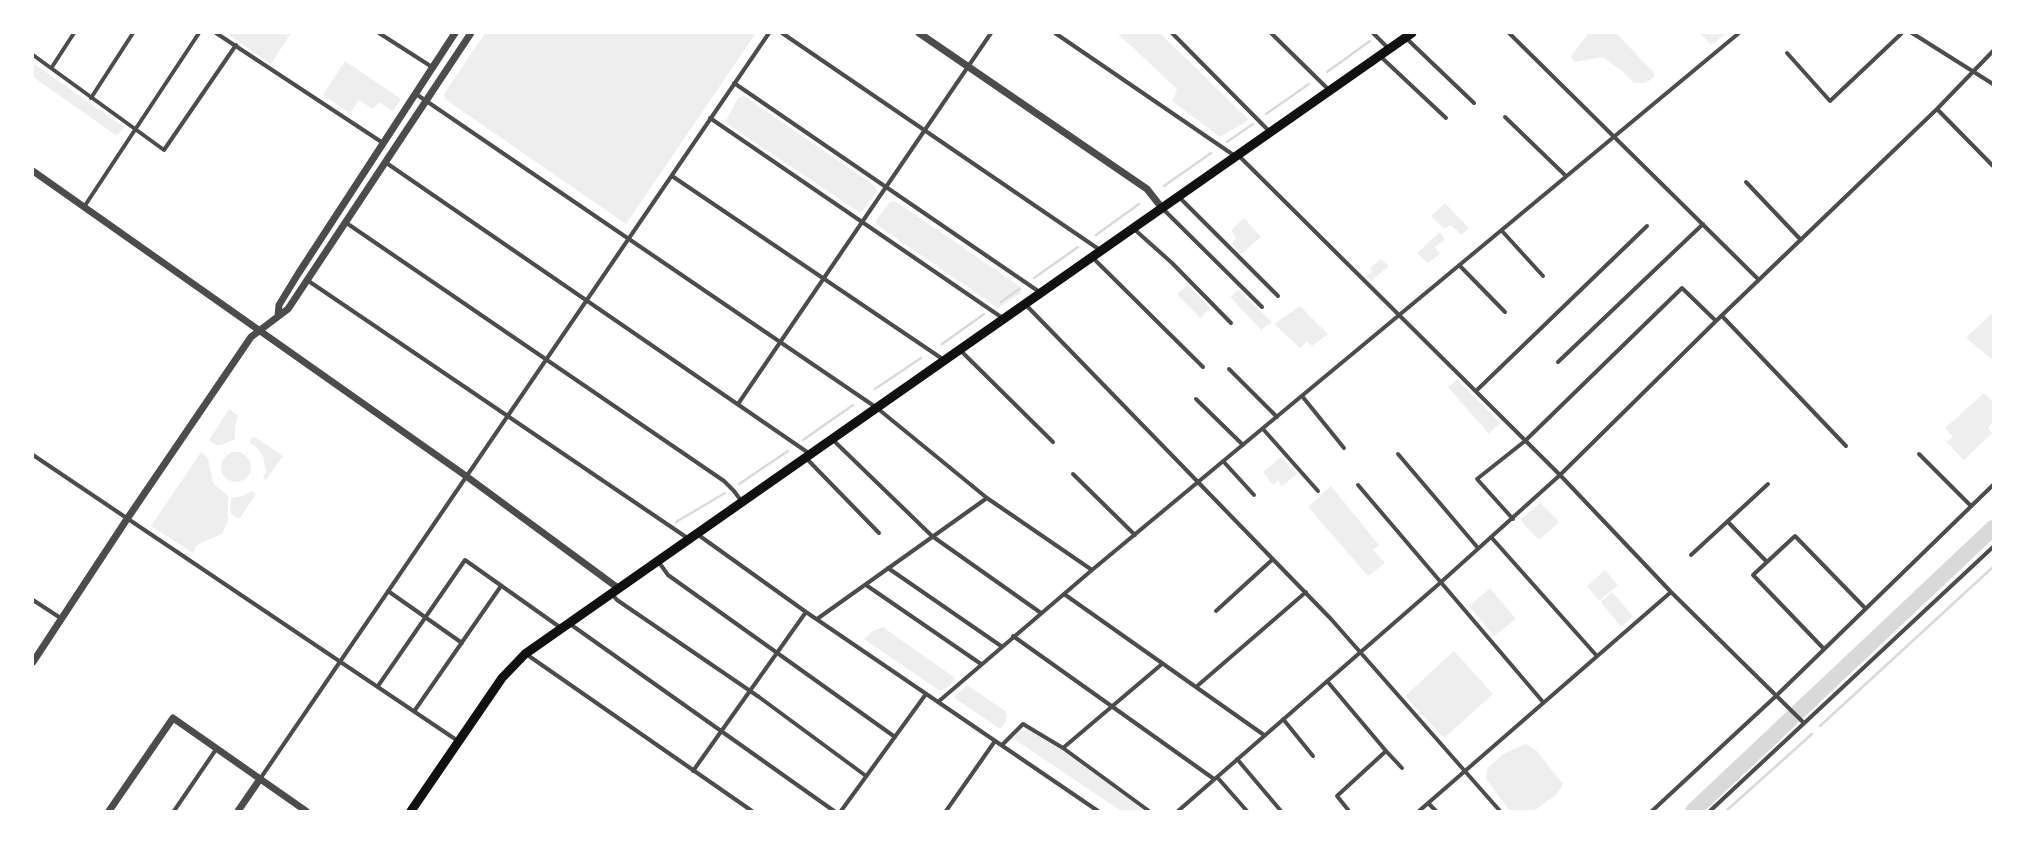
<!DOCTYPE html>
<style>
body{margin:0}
#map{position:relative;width:2026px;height:844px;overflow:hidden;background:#fff;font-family:"Archivo Narrow",sans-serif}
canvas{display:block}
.frame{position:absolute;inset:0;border:34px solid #fff;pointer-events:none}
</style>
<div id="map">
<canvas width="2026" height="844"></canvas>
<div class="frame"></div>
</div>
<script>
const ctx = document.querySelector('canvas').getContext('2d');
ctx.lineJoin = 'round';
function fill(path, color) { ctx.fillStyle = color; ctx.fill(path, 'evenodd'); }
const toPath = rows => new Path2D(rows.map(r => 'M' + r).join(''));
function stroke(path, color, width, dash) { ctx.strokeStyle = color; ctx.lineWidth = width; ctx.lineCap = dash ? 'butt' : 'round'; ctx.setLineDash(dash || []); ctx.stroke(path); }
const green = toPath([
 [226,33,291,33,271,64],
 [485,33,756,33,626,224,445,99,444,94],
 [1117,33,1160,33,1249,120,1220,137,1172,101,1177,89],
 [1589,33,1616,33,1655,74,1654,78,1645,83,1634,83,1623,72,1603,57,1574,62,1571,56],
 [1700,33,1727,33,1711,45],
 [345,61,401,99,393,111,379,102,373,109,359,100,350,113,323,95],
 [33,63,124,127,117,136,33,77],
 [744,96,875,186,877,191,863,211,859,212,727,124,726,120,738,98],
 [895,201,1022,288,1021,293,998,308,877,225,876,220,890,202],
 [1445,203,1469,228,1461,235,1451,225,1444,229,1431,216],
 [1244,218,1261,237,1241,254,1232,244,1236,238,1231,230],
 [1440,232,1445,240,1435,247,1440,254,1428,263,1417,253],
 [1381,259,1389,266,1371,281,1366,276,1372,272,1370,268],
 [1188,285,1210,308,1200,318,1177,294],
 [1238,290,1272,322,1261,330,1230,297],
 [1300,306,1328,334,1312,346,1307,341,1300,348,1274,324],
 [1993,312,1993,360,1966,338],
 [1457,380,1500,423,1489,434,1448,387],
 [1984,393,1993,402,1993,423,1988,427,1992,433,1964,460,1946,442,1953,437,1945,428],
 [229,409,238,416,235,425,235,439,221,445,216,445,209,440],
 [255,437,283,456,266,480,263,478,266,471,263,456,255,446,250,443,251,438],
 [201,452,208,458,213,483,228,496,228,521,222,534,201,543,196,546,193,553,151,526],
 '221 467a15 15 0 1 1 30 0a15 15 0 1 1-30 0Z',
 [1281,457,1297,474,1282,486,1278,480,1273,485,1263,472],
 [1331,486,1379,545,1373,550,1385,563,1368,576,1308,507],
 [252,491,256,494,240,518,236,518,230,512,231,498,243,496],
 [1540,503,1559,522,1539,540,1520,520],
 [1605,570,1618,585,1599,601,1587,586],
 [1490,588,1516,619,1494,636,1469,606],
 [1612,592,1633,616,1621,627,1601,602],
 [883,627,955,678,950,686,940,691,864,639,873,631],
 [1454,651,1493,694,1444,738,1405,696],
 [967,685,1005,711,1007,715,1006,722,1000,729,956,699,955,696],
 [1025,730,1029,730,1075,759,1146,811,1121,811,1014,739,1017,733],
 [1526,744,1536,750,1563,784,1557,794,1534,811,1510,811,1486,779,1487,769,1503,754]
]);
const stream = toPath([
 [1327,72,1370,41],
 [1266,114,1309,84],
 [1227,142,1253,124],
 [1164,186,1211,153],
 [1096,235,1139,204],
 [1034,278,1078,247],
 [1001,302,1019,289],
 [942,344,984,314],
 [875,389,921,358],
 [803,440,853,405],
 [739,484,788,451],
 [676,522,725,493],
 [1820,726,1993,567],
 [1726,811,1812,734]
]);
const river = toPath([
 [1693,811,1993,528]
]);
const minor = toPath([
 [216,33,383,143],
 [379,33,432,67],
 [782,33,1100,250],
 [1055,33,1235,156],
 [1172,33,1270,132],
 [1271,33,1329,90],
 [1373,33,1389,49],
 [1509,33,1759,280],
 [1912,33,1993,84],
 [1406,38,1474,103],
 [1787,53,1830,101,1902,33],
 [33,55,164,150,236,45],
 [1380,56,1446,118],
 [52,67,74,33],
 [734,83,1041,293],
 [416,94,877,408,987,498,1092,570],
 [91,98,133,33],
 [1937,109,1993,166],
 [1505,117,1566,176],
 [710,118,1004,319],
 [1238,155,1560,475,1671,592,1804,723],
 [385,162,810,454],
 [672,176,944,360],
 [1746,182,1801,240],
 [1178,196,1278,296],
 [84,207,199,33],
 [1162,208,1262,307],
 [345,222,724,481,734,491,742,502],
 [1134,229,1172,263,1231,323],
 [1502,231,1543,276],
 [1093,258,1203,367],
 [1460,266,1505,312],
 [307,280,689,539],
 [1025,304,1331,619,1500,811],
 [1722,316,1846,446],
 [960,350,1053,442],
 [1558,362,1703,224],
 [1229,369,1277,417],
 [1476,391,1647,226],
 [1302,396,1344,448],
 [1196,399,1243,445],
 [738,404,991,33],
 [1263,429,1318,491],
 [832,439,932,536,1041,613],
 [1398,454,1478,548],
 [1919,454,1971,506],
 [33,455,458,741],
 [806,458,879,533],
 [1223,461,1254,495],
 [1073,474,1135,535],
 [1358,485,1543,702],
 [1513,519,1477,479,1525,441,1682,288,1716,321],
 [1728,522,1767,562],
 [697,534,806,612,1098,811],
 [1491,537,1596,655],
 [1691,555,1768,484],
 [658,561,668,575,895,737],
 [888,568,1001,646],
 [866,585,981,664],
 [388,591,462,643],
 [611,593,617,600,759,697,866,776],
 [1064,594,1264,735],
 [33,600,62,619],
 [1216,611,1273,559],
 [817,619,987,498],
 [570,624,834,811],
 [1013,636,1214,779],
 [1824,649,1753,575,1795,536,1865,608],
 [526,654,752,811],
 [1327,681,1386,751,1337,796,1349,811],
 [378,686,465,560,561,628],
 [1196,687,1306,592],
 [938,702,1092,570,1739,33],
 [415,710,501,586],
 [1283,719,1313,756],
 [1002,745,1023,724,1063,748,1149,811],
 [1063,748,1162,664],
 [1386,751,1402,768],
 [1237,759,1281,811],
 [693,771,806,612],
 [1217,777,1247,811],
 [260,779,769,33],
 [1428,803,1436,811],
 [174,811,217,748],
 [841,811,926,694],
 [946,811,995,741],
 [1178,811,1440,583,1560,475,1716,321,1937,109,1993,51],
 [1419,811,1671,592],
 [1652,811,1776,696,1993,485],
 [1710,811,1993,547]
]);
const tertiary = toPath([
 [919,33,1147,189,1162,208],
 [33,171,466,476,618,588],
 [278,316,279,305,298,274,455,33],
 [33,662,127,519,251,337,288,309,471,33],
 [109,811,173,718,306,811],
 [238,811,260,779]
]);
const trunk = toPath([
 [411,811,502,678,525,654,1412,33]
]);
fill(green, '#eee');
stroke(stream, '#d9d9d9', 2.5);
stroke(river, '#d9d9d9', 16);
stroke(minor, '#4c4c4c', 4);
stroke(tertiary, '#4c4c4c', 7);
stroke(trunk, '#111', 9);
</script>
